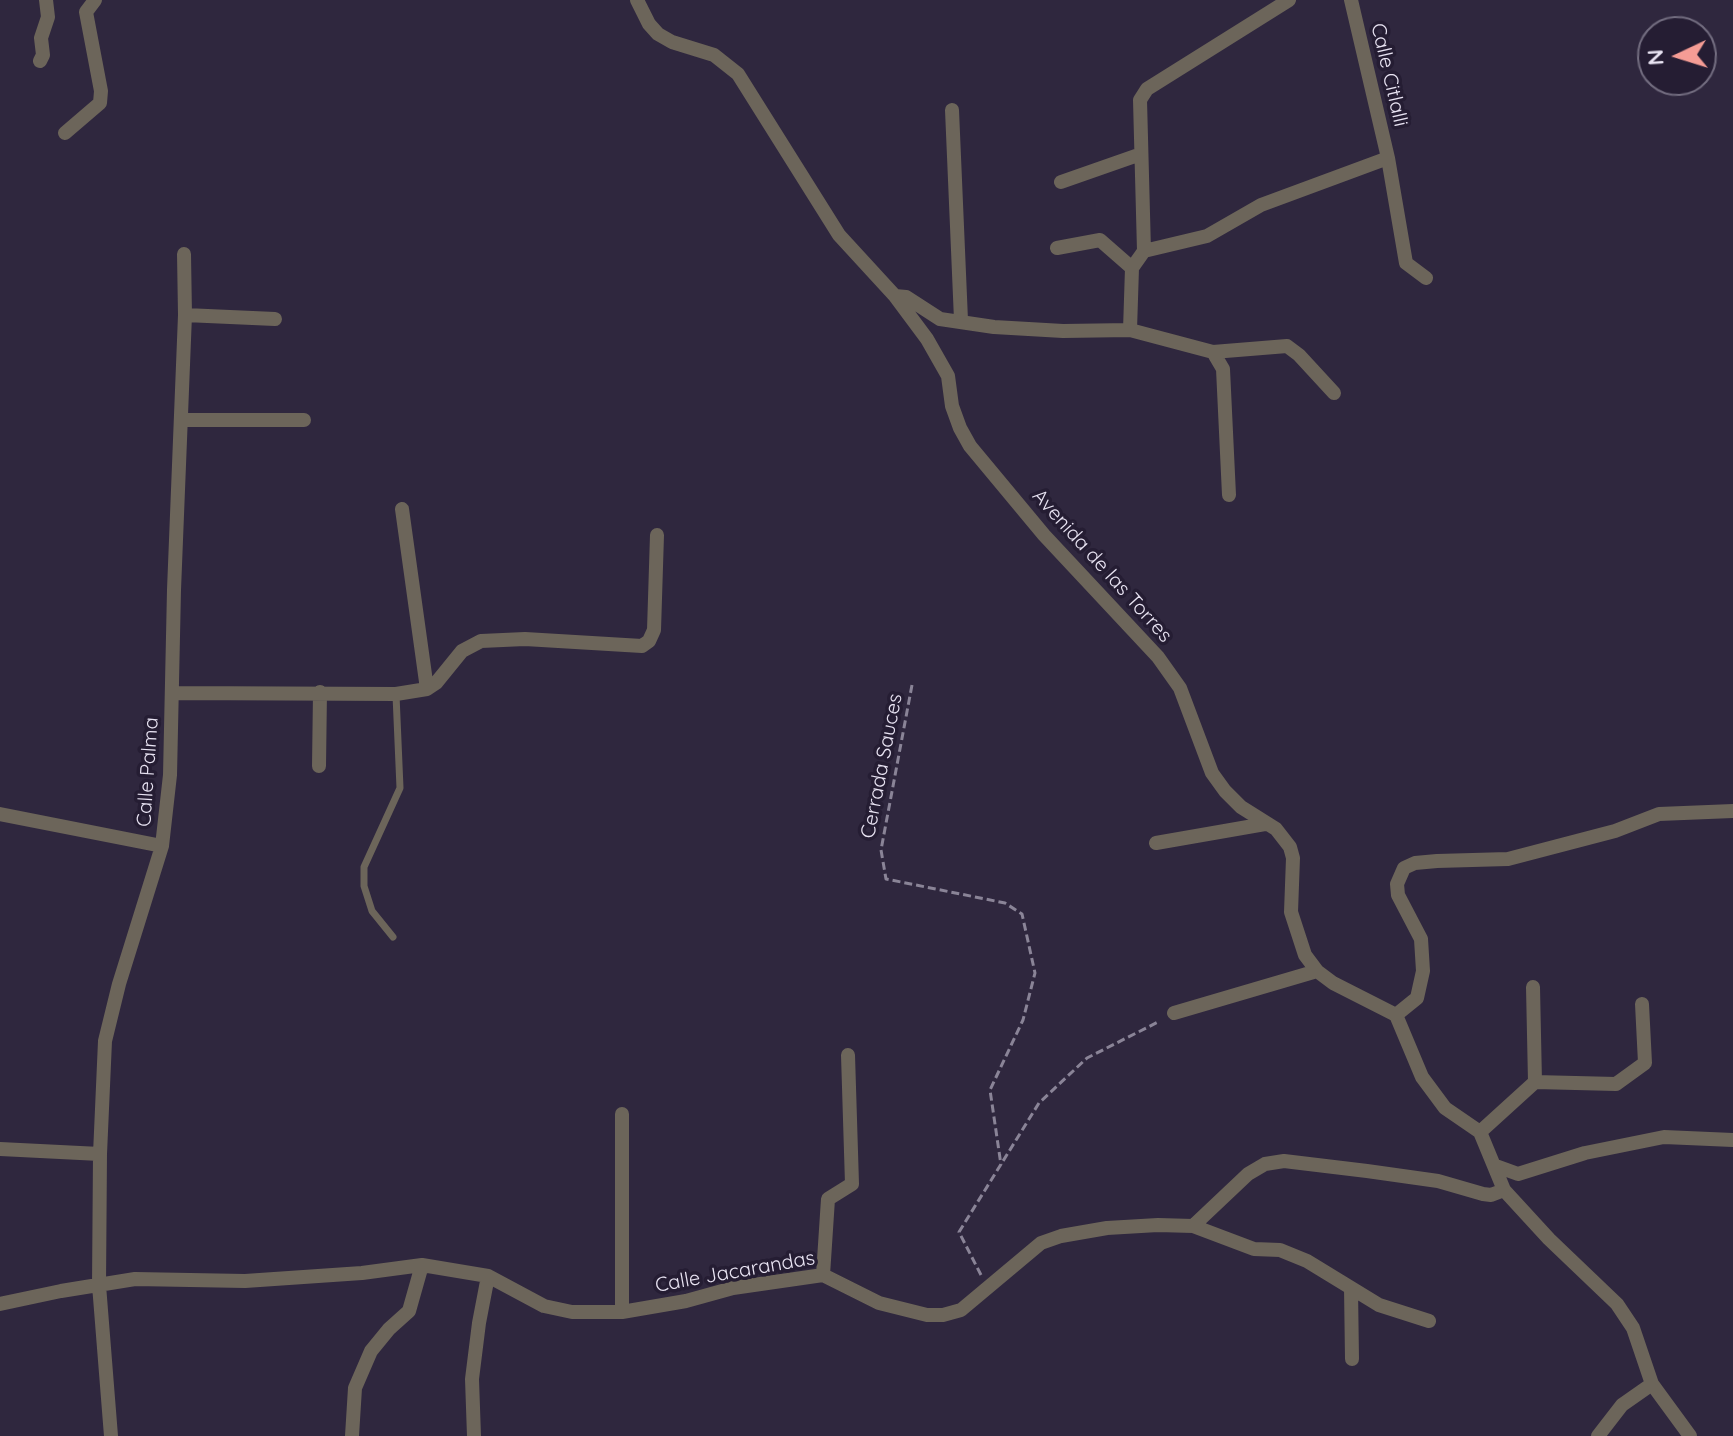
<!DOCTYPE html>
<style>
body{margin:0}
#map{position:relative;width:1733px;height:1436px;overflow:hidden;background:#2f273e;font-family:Quicksand,sans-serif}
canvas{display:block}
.north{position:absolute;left:1637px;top:16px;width:80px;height:80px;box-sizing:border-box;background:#251d33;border:2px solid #736d80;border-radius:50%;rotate:266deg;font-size:22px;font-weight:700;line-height:32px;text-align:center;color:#e9e4f3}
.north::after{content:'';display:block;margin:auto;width:28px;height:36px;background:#f59c95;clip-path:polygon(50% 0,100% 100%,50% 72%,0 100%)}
</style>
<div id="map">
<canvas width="1733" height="1436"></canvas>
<div class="north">N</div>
</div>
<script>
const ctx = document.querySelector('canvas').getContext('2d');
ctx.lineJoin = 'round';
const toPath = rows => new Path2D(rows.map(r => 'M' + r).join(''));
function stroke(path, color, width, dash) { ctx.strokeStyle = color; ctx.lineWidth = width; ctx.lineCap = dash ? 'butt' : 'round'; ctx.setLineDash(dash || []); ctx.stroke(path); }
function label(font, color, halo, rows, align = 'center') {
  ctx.font = font + ' Quicksand,sans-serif'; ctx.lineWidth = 7; ctx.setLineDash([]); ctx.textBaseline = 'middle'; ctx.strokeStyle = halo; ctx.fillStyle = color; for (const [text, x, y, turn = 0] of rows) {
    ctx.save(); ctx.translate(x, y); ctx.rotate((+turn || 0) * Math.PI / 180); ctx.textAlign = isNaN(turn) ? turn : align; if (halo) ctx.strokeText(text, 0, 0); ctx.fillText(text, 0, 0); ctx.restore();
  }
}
const path = toPath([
 [912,685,881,850,886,879,1005,903,1022,914,1035,973,1023,1020,990,1090,1001,1165],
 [981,1275,959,1232,1039,1103,1087,1058,1160,1021]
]);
const service = toPath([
 [393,937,372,911,364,886,364,867,400,788,396,695]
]);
const minor = toPath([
 [637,0,649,24,658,34,672,42,714,55,738,74,839,235,895,296,927,339,948,376,952,406,960,428,970,446,1044,535,1158,657,1180,688,1212,773,1225,791,1241,807,1276,829,1290,847,1293,858,1291,912,1305,955,1317,971,1333,983,1396,1015,1422,1077,1445,1108,1480,1132,1504,1190,1549,1239,1617,1304,1633,1328,1652,1384,1690,1436],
 [1351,0,1388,158,1406,263,1426,278],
 [40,61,43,55,41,38,48,17,46,0],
 [952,110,961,320],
 [65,133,100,103,101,91,86,12,95,0],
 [1061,182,1141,154],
 [1057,248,1100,240,1132,268],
 [1144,251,1207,236,1261,205,1388,158],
 [895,296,906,297,940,319,994,327,1063,331,1130,330,1132,268,1144,251,1140,100,1147,89,1289,0],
 [185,315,275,319],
 [1130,330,1213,352,1287,346,1299,355,1334,393],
 [1213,352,1223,369,1229,495],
 [182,420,304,420],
 [402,509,427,689],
 [173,693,396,694,427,689,436,683,462,651,481,641,525,639,642,646,649,641,654,630,657,535],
 [319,766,320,692],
 [0,814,162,846],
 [1156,843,1265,824],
 [1174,1013,1317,971],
 [1396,1015,1417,998,1423,971,1421,939,1398,895,1397,884,1404,868,1415,863,1437,861,1508,859,1615,831,1659,814,1733,811],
 [1535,1082,1616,1084,1645,1063,1642,1004],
 [622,1114,622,1312],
 [1480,1132,1535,1082,1533,987],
 [0,1149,100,1154],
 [1496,1166,1518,1174,1585,1153,1664,1137,1733,1140],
 [1193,1226,1254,1249,1280,1250,1307,1261,1379,1305,1429,1321],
 [823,1275,828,1199,852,1184,848,1055],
 [1351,1288,1352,1359],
 [0,1304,61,1291,135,1279,245,1281,362,1273,422,1265,488,1276,544,1306,572,1312,622,1312,686,1301,733,1288,823,1275,879,1303,927,1315,943,1315,961,1310,1041,1243,1061,1236,1107,1228,1158,1225,1193,1226,1248,1174,1265,1164,1284,1161,1367,1171,1438,1181,1483,1194,1491,1195,1504,1190],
 [111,1436,99,1285,100,1154,105,1041,119,984,162,846,170,775,174,590,185,315,184,254],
 [352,1436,355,1388,371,1351,389,1329,409,1311,422,1265],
 [474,1436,472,1379,479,1323,488,1276],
 [1598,1436,1622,1405,1652,1384]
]);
const streetNames = [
 ["Calle Citlalli",1389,75,77],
 ["Avenida de las Torres",1102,566,48],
 ["Cerrada Sauces",882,766,-79],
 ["Calle Palma",148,772,-86],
 ["Calle Jacarandas",735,1272,-10]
];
stroke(path, '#8a8497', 3, [8, 4]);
stroke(service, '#6c655a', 7);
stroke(minor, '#6c655a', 14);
label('20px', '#e9e4f3', '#251d33', streetNames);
</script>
